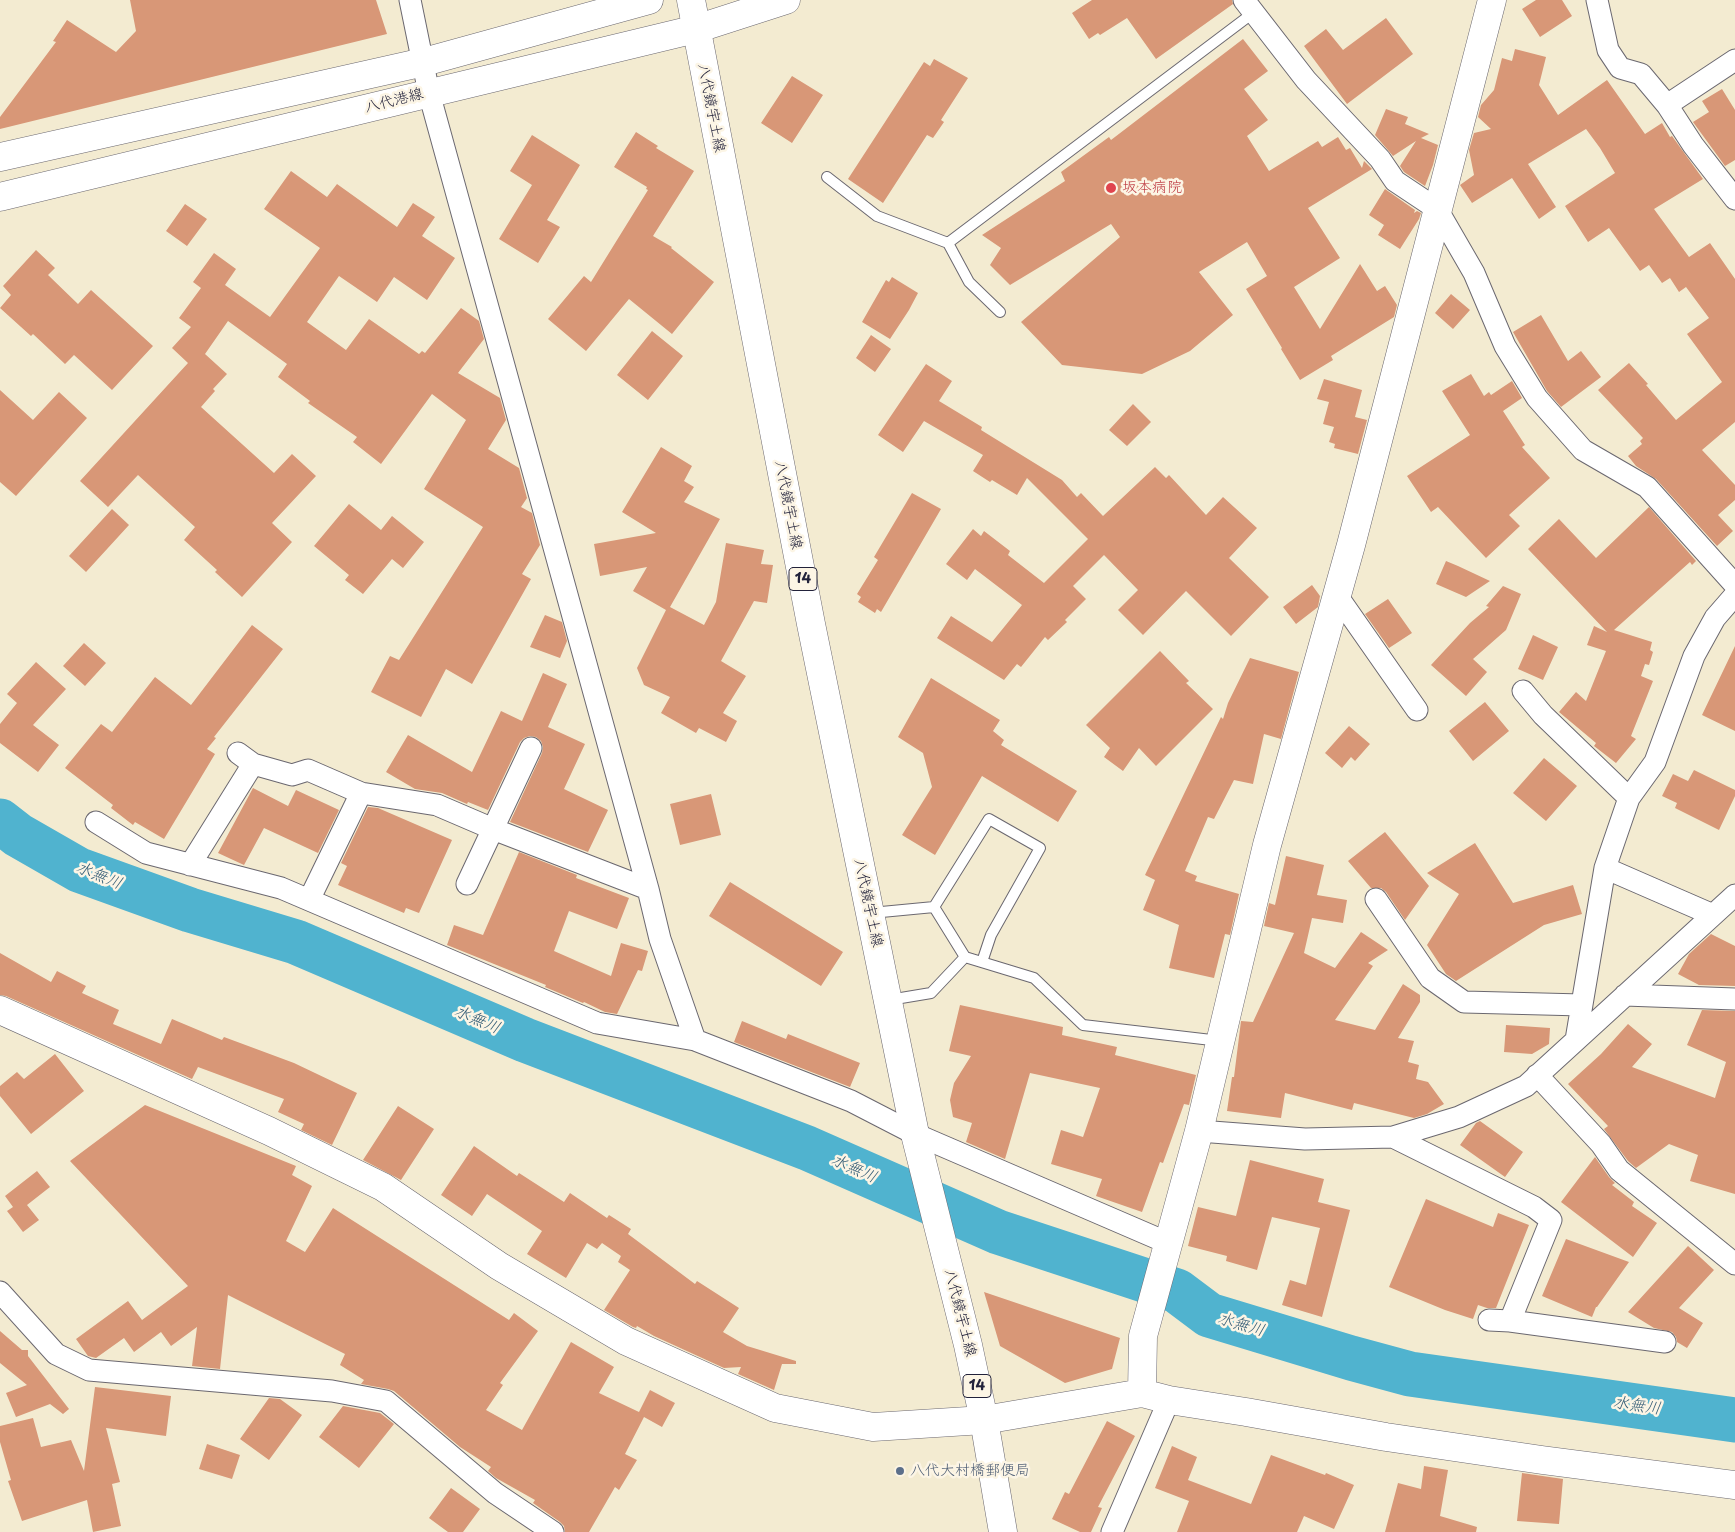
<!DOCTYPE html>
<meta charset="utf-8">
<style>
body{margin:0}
canvas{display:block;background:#f3ebd1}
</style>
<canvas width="1735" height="1532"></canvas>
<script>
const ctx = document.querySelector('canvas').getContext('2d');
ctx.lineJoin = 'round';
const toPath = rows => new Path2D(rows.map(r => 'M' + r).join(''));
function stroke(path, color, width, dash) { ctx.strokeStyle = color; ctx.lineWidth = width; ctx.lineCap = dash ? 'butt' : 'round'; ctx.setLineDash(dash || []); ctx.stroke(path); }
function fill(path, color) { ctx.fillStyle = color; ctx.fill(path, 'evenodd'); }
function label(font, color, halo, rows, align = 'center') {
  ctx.font = font + ' "Playpen Sans","Klee One",sans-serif'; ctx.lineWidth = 5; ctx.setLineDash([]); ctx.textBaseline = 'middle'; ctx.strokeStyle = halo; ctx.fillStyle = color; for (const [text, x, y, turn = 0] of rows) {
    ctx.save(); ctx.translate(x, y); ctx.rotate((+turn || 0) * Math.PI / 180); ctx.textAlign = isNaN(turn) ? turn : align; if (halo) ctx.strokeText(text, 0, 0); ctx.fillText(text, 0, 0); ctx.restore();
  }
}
const river = toPath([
 [0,821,18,835,79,870,190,910,296,942,525,1040,807,1148,998,1232,1177,1291,1209,1315,1351,1358,1410,1374,1735,1420]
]);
const building = toPath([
 [130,0,376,0,387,34,0,129,0,117,56,42,53,41,67,20,116,52,136,31],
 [1092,0,1232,0,1233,4,1156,59,1127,18,1100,35,1098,33,1089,39,1072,13],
 [1536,0,1562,0,1572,16,1540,37,1522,9],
 [1386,18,1413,54,1347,104,1304,46,1326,29,1343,50],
 [1243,39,1268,71,1244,89,1268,120,1247,136,1269,171,1318,141,1322,147,1338,137,1346,150,1350,148,1362,168,1364,161,1372,169,1308,208,1340,258,1294,287,1320,329,1360,264,1377,291,1385,286,1397,305,1394,317,1331,356,1333,360,1300,380,1281,349,1282,348,1246,289,1267,276,1247,242,1199,272,1233,315,1190,351,1142,374,1062,365,1021,322,1120,237,1111,224,1010,285,990,265,1001,248,982,235,1065,181,1061,172,1109,137,1111,140],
 [1515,49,1546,57,1539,85,1558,115,1607,80,1645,134,1662,123,1670,137,1672,136,1703,179,1654,209,1689,257,1710,243,1735,279,1735,422,1702,450,1735,485,1735,500,1718,515,1733,531,1717,546,1656,479,1636,466,1628,456,1642,444,1640,441,1643,438,1598,390,1629,363,1648,384,1646,385,1676,420,1722,382,1687,334,1709,318,1686,287,1679,292,1670,278,1662,283,1649,265,1640,271,1609,228,1588,242,1565,206,1615,173,1600,148,1586,129,1528,164,1556,207,1539,219,1512,178,1472,203,1460,185,1474,175,1469,150,1474,133,1491,129,1478,117,1481,105,1494,90,1502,58,1512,61],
 [934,59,968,78,941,120,944,122,933,138,927,135,883,203,848,179,924,62,930,66],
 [792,76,823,95,792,143,761,123],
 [1722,89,1735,110,1735,160,1725,166,1693,122,1709,112,1702,101],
 [1386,109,1408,117,1405,124,1429,134,1421,138,1438,145,1433,165,1425,186,1404,172,1400,166,1416,141,1393,156,1375,135],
 [636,132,658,146,656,148,694,171,653,236,672,247,671,248,714,282,672,334,629,299,586,351,548,319,584,276,591,282,648,190,646,189,647,187,614,167],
 [532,135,580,165,547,220,560,227,538,263,499,239,532,185,510,171],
 [291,171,327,197,337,184,397,227,413,203,435,217,422,236,455,258,427,300,394,277,377,302,339,276,307,322,346,350,369,319,419,354,422,351,425,353,461,308,479,321,484,339,458,373,500,398,506,420,488,449,519,468,527,498,521,507,532,513,540,545,522,574,531,579,472,684,446,669,421,717,371,692,390,656,399,660,483,527,424,489,466,420,432,394,381,464,353,442,357,437,308,403,310,401,278,377,287,364,228,321,205,354,227,374,213,389,215,391,201,407,274,473,292,454,316,476,272,523,292,542,242,597,215,572,217,570,184,540,195,527,138,475,108,507,80,481,188,363,172,348,191,327,179,318,201,288,193,282,214,253,236,269,225,285,270,317,320,248,264,209],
 [1385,189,1415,210,1414,213,1417,211,1421,213,1419,219,1400,249,1378,235,1384,225,1369,215],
 [185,204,207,219,187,246,166,231],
 [36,250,55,268,48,275,78,304,91,290,153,346,112,390,74,355,65,364,33,334,31,336,0,308,11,295,3,286],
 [892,277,918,293,909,310,890,339,862,322,886,280,889,282],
 [1451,294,1470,310,1453,329,1435,313],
 [1541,315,1568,361,1581,351,1601,377,1561,407,1547,391,1513,332],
 [652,331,683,356,648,400,617,375],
 [871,335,891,349,875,372,856,358],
 [926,364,952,381,939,401,982,427,981,430,1062,480,1077,497,1081,493,1103,516,1155,467,1166,478,1169,475,1206,515,1223,497,1257,528,1229,558,1269,597,1231,636,1186,591,1143,635,1118,610,1138,590,1104,555,1073,586,1086,599,1065,620,1067,622,1048,640,1045,637,1021,667,1017,664,1004,680,937,638,951,616,992,642,1022,605,975,569,967,580,946,564,973,529,981,536,984,531,1010,551,1008,555,1044,583,1088,539,1027,478,1017,495,992,480,990,482,973,471,983,455,924,421,903,452,878,435],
 [1471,374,1484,396,1489,392,1491,395,1512,381,1522,398,1503,411,1525,445,1522,447,1550,478,1509,515,1520,526,1486,558,1438,507,1431,512,1407,476,1470,435,1442,391],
 [1324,379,1362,390,1355,417,1367,420,1358,454,1334,448,1335,444,1329,442,1334,427,1323,424,1329,402,1317,399],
 [0,390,33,420,59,392,87,418,16,496,0,482],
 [1133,404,1151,422,1127,446,1109,430],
 [661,447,692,466,684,481,694,487,684,502,720,519,670,607,704,625,716,602,726,543,764,550,761,564,773,565,767,603,754,601,721,661,746,676,723,713,737,721,726,742,699,728,696,733,661,713,670,697,644,685,637,668,666,610,633,591,647,567,600,576,594,544,656,533,622,512],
 [912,493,941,509,881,612,877,609,875,613,858,602,861,597,857,594,878,560,874,557],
 [349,504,381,530,392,516,424,542,403,568,392,559,363,594,345,580,349,575,314,546],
 [1649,507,1696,561,1692,565,1690,562,1614,630,1652,642,1650,650,1653,652,1649,665,1645,664,1641,676,1653,681,1631,736,1636,739,1616,763,1594,746,1596,743,1559,712,1576,692,1586,701,1606,651,1587,645,1594,626,1607,632,1528,549,1559,519,1596,558],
 [112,509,129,525,86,572,69,556],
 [1446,561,1458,566,1490,581,1466,597,1436,584],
 [1312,585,1320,596,1318,607,1296,624,1283,607],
 [1503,586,1521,594,1506,630,1473,659,1487,672,1466,696,1431,665,1470,623,1489,607,1486,606],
 [1388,599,1412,633,1389,648,1365,614],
 [545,615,562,622,567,641,560,658,530,647],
 [252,625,283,649,214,737,216,738,207,749,215,754,164,839,135,822,133,825,111,808,113,805,65,768,101,724,112,732,155,677,191,705],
 [1533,635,1558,647,1543,680,1518,669],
 [84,643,106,663,85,686,63,666],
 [1735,646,1735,731,1702,715],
 [1160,651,1189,681,1186,683,1213,709,1156,766,1139,748,1123,771,1104,757,1110,748,1086,725],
 [1250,658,1299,672,1281,739,1264,734,1253,784,1234,780,1214,819,1208,817,1185,871,1197,876,1195,881,1239,894,1230,935,1225,934,1214,978,1169,968,1179,925,1143,910,1155,880,1145,875,1221,717,1223,719,1228,703],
 [36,662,66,689,33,725,59,745,38,772,0,743,0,724,17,703,7,694],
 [543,673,567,684,548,727,585,744,564,789,608,810,588,852,510,822,542,753,543,747,541,741,536,737,530,736,524,738,520,742,488,810,468,802,467,804,442,793,415,789,386,772,408,735,472,772,501,711,522,721],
 [931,678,1000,720,993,731,1004,740,1001,745,1077,791,1058,822,982,776,935,855,902,835,932,787,923,753,898,737],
 [1485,702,1509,731,1473,761,1449,731],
 [1349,726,1370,744,1355,761,1351,757,1342,768,1325,753],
 [1544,758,1577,786,1546,821,1513,793],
 [1694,770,1735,790,1735,796,1719,830,1675,808,1677,803,1662,796,1673,774,1688,781],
 [253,788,288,806,296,790,339,810,318,853,264,828,244,865,218,853],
 [711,794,721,835,680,845,670,804],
 [368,807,378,808,452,840,419,913,406,908,404,913,338,885,347,866,341,863],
 [1385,832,1429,886,1405,920,1386,892,1381,888,1371,888,1348,861],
 [1475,843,1513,903,1573,885,1582,914,1544,925,1456,981,1446,974,1427,945,1459,894,1427,873],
 [519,852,577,875,576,878,629,898,617,929,569,911,554,951,611,976,621,943,648,951,642,971,638,970,617,1014,605,1012,584,1002,583,1003,545,987,546,985,447,945,454,925,483,935],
 [1286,856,1324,865,1317,895,1347,900,1343,923,1312,918,1304,953,1335,968,1361,932,1388,950,1368,963,1373,966,1335,1020,1375,1030,1403,984,1420,995,1420,1002,1398,1038,1414,1041,1408,1062,1419,1065,1416,1079,1428,1082,1444,1104,1427,1114,1414,1118,1354,1103,1352,1110,1285,1093,1281,1118,1227,1111,1232,1077,1234,1077,1241,1021,1253,1022,1294,933,1264,926,1269,903,1275,905],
 [730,882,843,952,821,986,709,916],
 [1711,934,1735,946,1735,986,1699,985,1678,974,1689,954],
 [0,953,51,982,57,971,86,986,82,993,119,1010,113,1024,161,1044,172,1019,222,1040,224,1037,294,1063,357,1093,332,1145,301,1130,304,1124,278,1112,284,1099,198,1067,192,1079,6,996,0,995],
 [960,1005,1063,1027,1062,1035,1117,1047,1115,1055,1196,1075,1189,1105,1184,1104,1163,1163,1160,1162,1142,1212,1096,1196,1102,1179,1051,1164,1061,1130,1083,1137,1100,1088,1030,1073,1005,1159,966,1142,972,1123,953,1117,950,1100,954,1083,971,1056,949,1051],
 [1702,1010,1735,1011,1735,1194,1690,1181,1698,1155,1669,1144,1636,1168,1628,1161,1604,1129,1608,1126,1568,1084,1601,1054,1628,1024,1652,1044,1632,1067,1715,1098,1726,1062,1687,1045],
 [742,1021,786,1039,788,1034,860,1063,850,1087,734,1042],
 [1506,1025,1550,1028,1549,1044,1532,1054,1504,1052],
 [55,1054,84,1091,31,1134,0,1096,0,1086,17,1072,24,1079],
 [145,1105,296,1166,292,1175,312,1186,286,1241,305,1252,333,1208,509,1320,514,1313,538,1331,500,1383,503,1385,486,1410,522,1430,571,1342,614,1367,599,1393,639,1412,650,1390,675,1403,662,1427,644,1417,625,1454,637,1460,619,1490,615,1487,589,1532,565,1532,564,1526,560,1522,533,1503,535,1500,496,1478,488,1471,491,1467,460,1447,394,1391,388,1389,361,1384,364,1380,340,1365,345,1354,228,1295,220,1369,192,1366,197,1327,171,1346,161,1332,134,1352,124,1338,96,1358,88,1356,76,1339,128,1301,142,1320,188,1286,70,1161],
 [398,1106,434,1129,401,1180,363,1160],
 [1480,1121,1523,1152,1505,1177,1460,1145,1476,1123],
 [474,1146,517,1176,519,1173,564,1202,570,1193,607,1218,609,1215,631,1229,628,1234,695,1284,697,1281,739,1308,723,1332,747,1346,796,1361,796,1364,782,1364,774,1390,738,1374,741,1367,724,1368,654,1336,637,1326,636,1328,633,1327,604,1310,630,1270,618,1262,621,1256,602,1243,597,1249,587,1243,566,1278,527,1254,542,1231,487,1194,472,1216,441,1195],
 [1595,1157,1609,1177,1615,1183,1612,1185,1634,1202,1632,1206,1657,1223,1633,1257,1561,1202],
 [1250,1160,1324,1179,1318,1202,1350,1210,1322,1317,1282,1305,1290,1280,1306,1285,1320,1228,1272,1217,1257,1270,1226,1261,1227,1256,1188,1246,1198,1207,1236,1216],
 [37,1171,50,1187,27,1205,39,1220,23,1232,7,1211,13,1207,5,1196],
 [1426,1199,1493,1227,1498,1213,1529,1225,1496,1308,1487,1308,1478,1305,1473,1319,1445,1310,1389,1287],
 [1566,1239,1629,1262,1597,1307,1596,1307,1592,1317,1542,1296],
 [1688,1246,1714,1270,1679,1308,1703,1323,1687,1348,1677,1342,1676,1337,1672,1332,1654,1328,1628,1312],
 [984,1292,1120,1338,1112,1369,1065,1383,1000,1346],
 [0,1331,22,1350,28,1350,28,1356,69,1409,63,1414,50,1404,16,1417,6,1393,27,1385,0,1363],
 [95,1387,171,1396,166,1436,106,1428,120,1482,112,1484,121,1526,93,1532,87,1500,22,1521,8,1481,11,1480,0,1442,0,1426,33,1418,41,1447,71,1440,84,1471],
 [269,1398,280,1399,302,1415,269,1460,240,1439],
 [343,1406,380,1413,394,1424,359,1468,319,1437],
 [1107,1421,1135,1436,1098,1507,1102,1508,1091,1532,1080,1532,1052,1519,1065,1492,1069,1494],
 [207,1444,240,1455,232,1479,199,1469],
 [1172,1446,1197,1457,1188,1480,1251,1504,1271,1455,1325,1475,1326,1473,1354,1485,1334,1529,1304,1516,1297,1532,1177,1532,1189,1501,1155,1488],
 [1424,1466,1448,1470,1440,1516,1477,1527,1476,1532,1385,1532,1398,1483,1421,1489],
 [1522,1473,1563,1479,1559,1524,1517,1521],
 [451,1488,480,1509,463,1532,448,1532,429,1518]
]);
const lane = toPath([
 [827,177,877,216,948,243,969,282,1000,312],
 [948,243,1253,13],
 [934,907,965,957,1034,978,1083,1025,1220,1041],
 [871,913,934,907,989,819,1040,848,991,935,982,962],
 [889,1000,931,993,965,957]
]);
const street = toPath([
 [410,0,429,93,648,889,660,939,695,1040],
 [1244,0,1306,80,1380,159,1395,181,1437,209,1474,273,1505,346,1537,398,1583,450,1647,487,1735,585],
 [1597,0,1608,50,1620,68,1641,74,1667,105,1693,145,1735,199],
 [1667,105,1735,60],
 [1336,594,1417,710],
 [1523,691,1543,715,1629,798],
 [238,753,253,764,292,775,308,770,361,793,437,805,493,829,648,889],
 [96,822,146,853,281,888,597,1023,695,1040,851,1101,915,1134,1168,1243],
 [190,865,253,764],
 [1605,868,1713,915],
 [467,884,531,748],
 [1376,899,1430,978,1464,1002,1582,1005],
 [309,900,361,793],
 [1625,995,1735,999],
 [1576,1040,1605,868,1629,798,1655,762,1694,656,1715,618,1735,595],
 [1537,1075,1601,1144,1619,1170,1735,1264],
 [1199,1131,1305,1139,1393,1137,1459,1117,1526,1086,1735,895],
 [1393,1137,1534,1207,1551,1220,1510,1321,1665,1342],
 [0,1292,56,1354,89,1370,332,1391,386,1401,495,1493,553,1532],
 [1489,1320,1510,1321],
 [1112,1532,1169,1400]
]);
const secondary = toPath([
 [1492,0,1351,545,1267,845,1199,1131,1143,1336,1142,1393,1169,1400,1246,1412,1386,1437,1542,1460,1735,1485],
 [0,157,424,62,649,0],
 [0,197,696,29,786,0],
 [0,1010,269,1131,383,1187,499,1266,626,1341,775,1408,873,1427,984,1420,1142,1393]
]);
const primary = toPath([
 [691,0,811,624,915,1134,968,1345,984,1420,1003,1532]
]);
const markers = [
 [1111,188,6,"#e0444e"],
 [900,1471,5,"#5c6f8a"]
];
const shields = [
 [803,579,28],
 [977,1386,28]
];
const shieldNames = [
 ["14",803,579],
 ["14",977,1386]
];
const streetNames = [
 ["八代港線",394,101,-14],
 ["八代鏡宇土線",711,108,79],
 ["八代鏡宇土線",788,505,79],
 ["八代鏡宇土線",868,903,78],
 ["八代鏡宇土線",960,1313,76]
];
const healthNames = [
 ["坂本病院",1122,188]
];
const serviceNames = [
 ["八代大村橋郵便局",910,1471]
];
const waterNames = [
 ["水無川",99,876,22],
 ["水無川",477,1020,23],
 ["水無川",854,1169,24],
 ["水無川",1241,1325,16],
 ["水無川",1637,1406,8]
];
stroke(river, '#50b3cf', 45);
fill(building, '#d89777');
stroke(lane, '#6b6870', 12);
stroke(street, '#6b6870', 23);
stroke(secondary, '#6b6870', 29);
stroke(primary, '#6b6870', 29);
stroke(lane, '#fff', 10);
stroke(street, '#fff', 21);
stroke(secondary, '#fff', 28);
stroke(primary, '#fff', 28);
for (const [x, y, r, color] of markers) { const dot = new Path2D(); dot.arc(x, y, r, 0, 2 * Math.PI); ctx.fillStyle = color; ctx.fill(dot); stroke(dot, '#fcf5e5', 2); }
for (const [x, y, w] of shields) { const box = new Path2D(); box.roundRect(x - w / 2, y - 11.5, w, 23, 4); ctx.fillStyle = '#fcf5e5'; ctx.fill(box); stroke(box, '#22223b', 1); }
label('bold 14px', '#22223b', null, shieldNames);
label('15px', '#22223b', '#fcf5e5', streetNames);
label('15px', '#be3a42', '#fcf5e5', healthNames, 'left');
label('15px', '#4e5e75', '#fcf5e5', serviceNames, 'left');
label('italic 16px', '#345c76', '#fcf5e5', waterNames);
</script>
